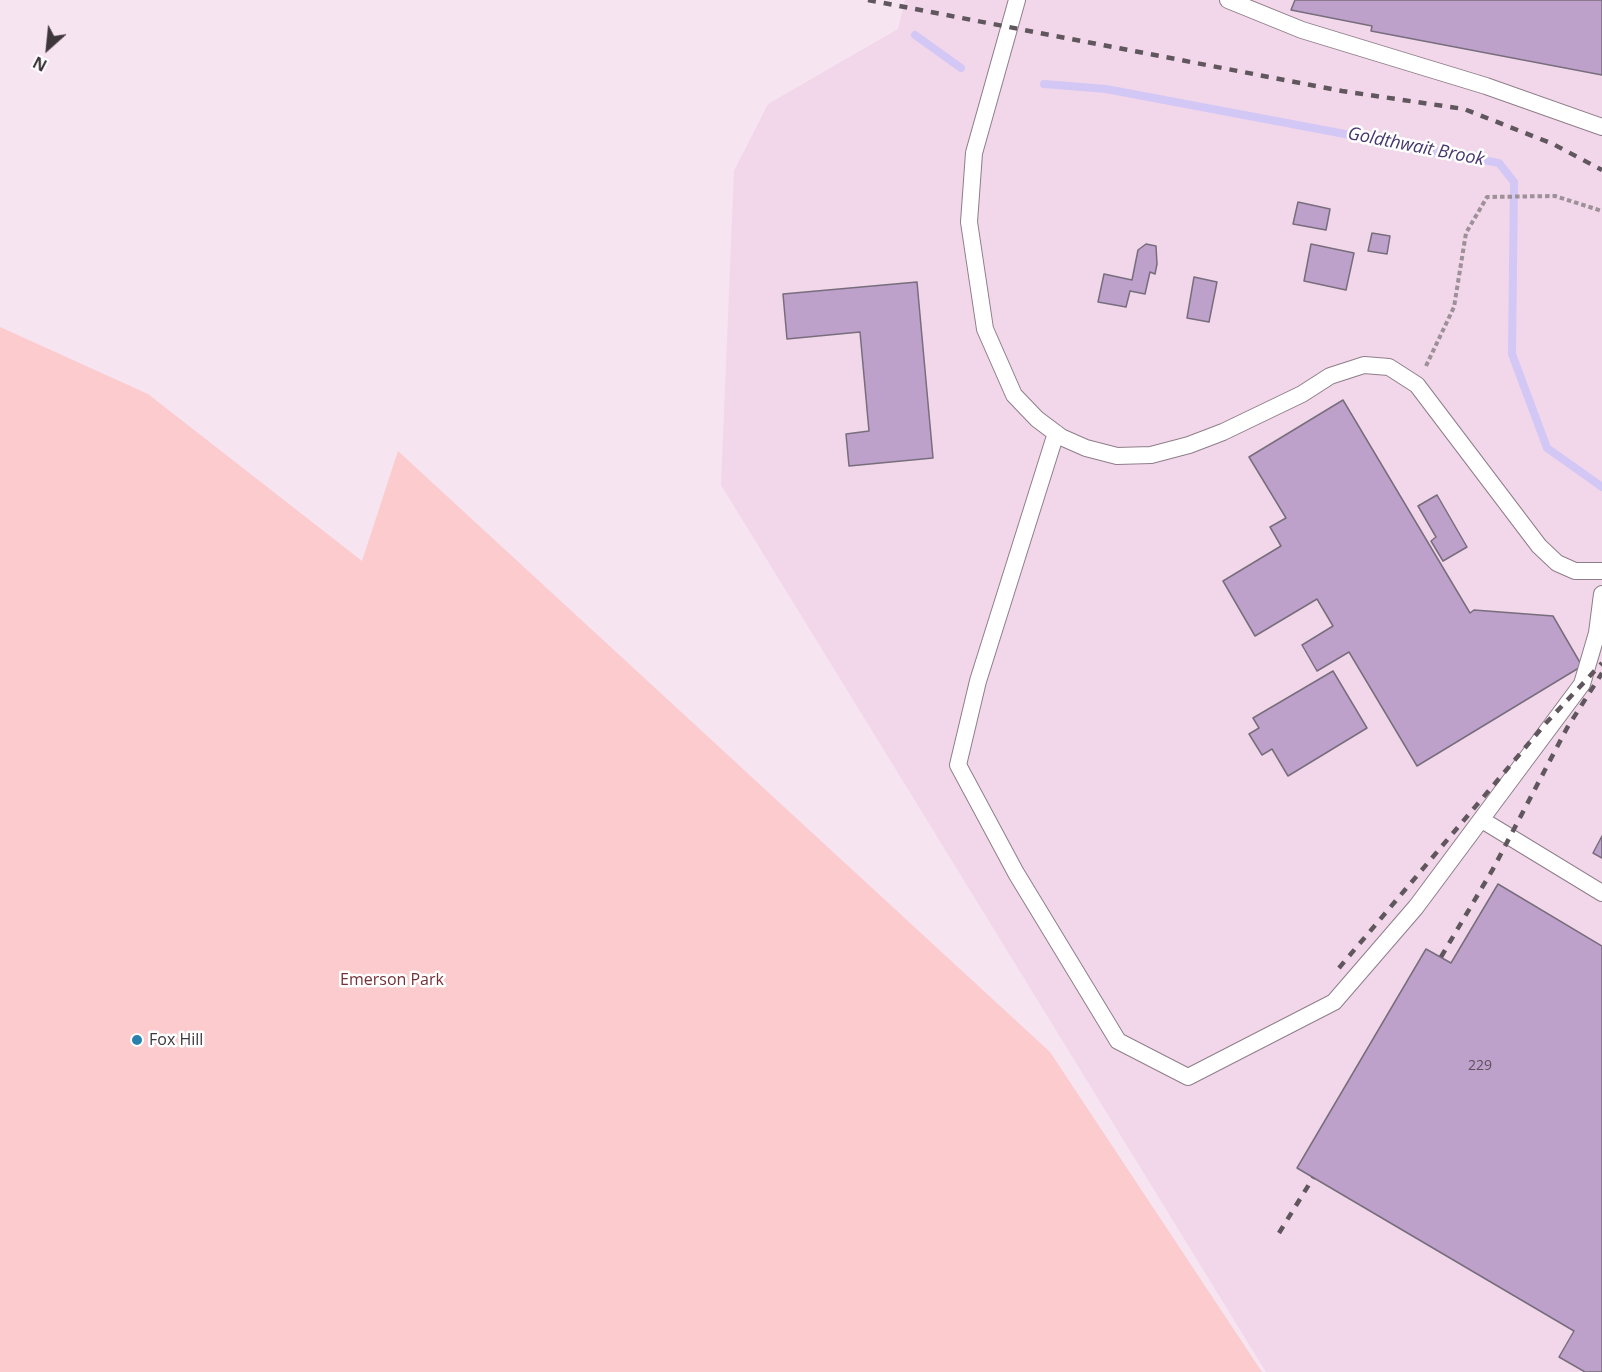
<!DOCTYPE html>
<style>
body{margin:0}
#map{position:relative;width:1602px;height:1372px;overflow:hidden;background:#f7e4f1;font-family:"Open Sans",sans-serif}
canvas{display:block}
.north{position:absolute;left:18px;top:18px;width:60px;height:60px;-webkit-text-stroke:4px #fff;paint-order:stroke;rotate:207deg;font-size:16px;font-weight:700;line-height:24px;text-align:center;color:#3d363b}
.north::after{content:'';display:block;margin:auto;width:21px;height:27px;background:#3d363b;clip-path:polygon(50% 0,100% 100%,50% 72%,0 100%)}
</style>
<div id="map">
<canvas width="1602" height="1372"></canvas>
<div class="north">N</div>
</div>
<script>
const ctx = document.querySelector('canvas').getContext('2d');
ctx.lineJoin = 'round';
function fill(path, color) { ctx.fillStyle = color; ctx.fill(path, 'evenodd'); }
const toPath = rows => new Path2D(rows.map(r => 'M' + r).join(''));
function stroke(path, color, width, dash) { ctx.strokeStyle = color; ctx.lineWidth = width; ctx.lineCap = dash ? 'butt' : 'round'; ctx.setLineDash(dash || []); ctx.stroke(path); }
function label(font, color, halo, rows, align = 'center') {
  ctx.font = font + ' "Open Sans",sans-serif'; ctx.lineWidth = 5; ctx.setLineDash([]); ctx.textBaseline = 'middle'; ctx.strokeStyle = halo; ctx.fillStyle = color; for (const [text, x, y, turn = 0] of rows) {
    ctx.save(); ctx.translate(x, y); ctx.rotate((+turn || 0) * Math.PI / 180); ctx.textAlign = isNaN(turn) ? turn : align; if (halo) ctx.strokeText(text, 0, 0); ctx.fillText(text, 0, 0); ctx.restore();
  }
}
const built = toPath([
 [905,0,1602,0,1602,1372,1266,1372,721,485,734,171,768,104,898,29]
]);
const green = toPath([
 [0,327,148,394,362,561,398,451,1050,1052,1262,1372,0,1372]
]);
const stream = toPath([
 [915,35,961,68],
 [1044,84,1106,89,1499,163,1514,182,1512,354,1547,448,1602,487]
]);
const building = toPath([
 [1295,0,1602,0,1602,75,1371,31,1372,26,1291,10,1295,0],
 [1298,202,1330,209,1326,230,1293,224,1298,202],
 [1372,233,1390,236,1387,254,1368,251,1372,233],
 [1146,244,1156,246,1157,264,1155,274,1150,272,1145,294,1130,291,1126,307,1098,302,1104,274,1132,280,1138,250,1146,244],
 [1311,244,1354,253,1346,290,1304,281,1311,244],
 [1194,277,1217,282,1209,322,1187,318,1194,277],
 [917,282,933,458,849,466,846,434,869,431,860,332,787,339,783,294,917,282],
 [1343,400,1470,613,1474,610,1553,616,1582,666,1417,766,1349,652,1317,671,1302,645,1333,626,1317,599,1255,636,1223,581,1281,546,1270,527,1286,518,1249,457,1343,400],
 [1437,495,1467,547,1443,561,1431,541,1436,537,1418,506,1437,495],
 [1333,671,1367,728,1288,776,1272,749,1262,755,1249,734,1259,728,1253,718,1333,671],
 [1602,836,1602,858,1593,853,1602,836],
 [1498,884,1602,946,1602,1372,1585,1372,1559,1357,1574,1331,1297,1168,1426,949,1451,963,1498,884]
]);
const path = toPath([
 [1426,366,1454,307,1466,233,1487,197,1555,196,1602,211]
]);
const service = toPath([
 [1017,0,974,153,969,222,985,329,1014,395,1037,419,1061,437,1086,448,1117,456,1151,455,1189,445,1223,432,1302,394,1330,376,1364,365,1389,367,1417,385,1539,546,1557,563,1575,571,1602,571],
 [1228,0,1302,30,1486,86,1602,127],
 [1056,433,978,681,958,765,1016,873,1118,1041,1188,1077,1334,1002,1416,907,1582,684,1597,633,1602,594],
 [1482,820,1602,893]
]);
const rail = toPath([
 [868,0,1342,91,1464,109,1553,144,1602,170],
 [1441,957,1493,869,1567,728,1602,673],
 [1339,968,1546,723,1602,663],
 [1279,1233,1313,1178]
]);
const markers = [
 [137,1040,6,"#2780ae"]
];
const numberNames = [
 ["229",1480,1066]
];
const parkNames = [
 ["Emerson Park",392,980]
];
const poiNames = [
 ["Fox Hill",149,1040]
];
const waterNames = [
 ["Goldthwait Brook",1416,147,11]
];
fill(built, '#f1d7e9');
fill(green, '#fbcbcd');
stroke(stream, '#d3c7f6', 8);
fill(building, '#bea1ca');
stroke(building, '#786d7d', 1.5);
stroke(service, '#8f7e8a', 18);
stroke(path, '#9d9099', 4, [4.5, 3]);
stroke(service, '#fff', 16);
stroke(rail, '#60575e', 4.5, [8, 8]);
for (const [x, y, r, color] of markers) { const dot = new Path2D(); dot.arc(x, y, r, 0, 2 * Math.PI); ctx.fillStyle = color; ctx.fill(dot); stroke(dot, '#fff', 2); }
label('14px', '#5d515f', null, numberNames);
label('16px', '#743037', '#fff', parkNames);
label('16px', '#3d363b', '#fff', poiNames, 'left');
label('italic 18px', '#47356e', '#fff', waterNames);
</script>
